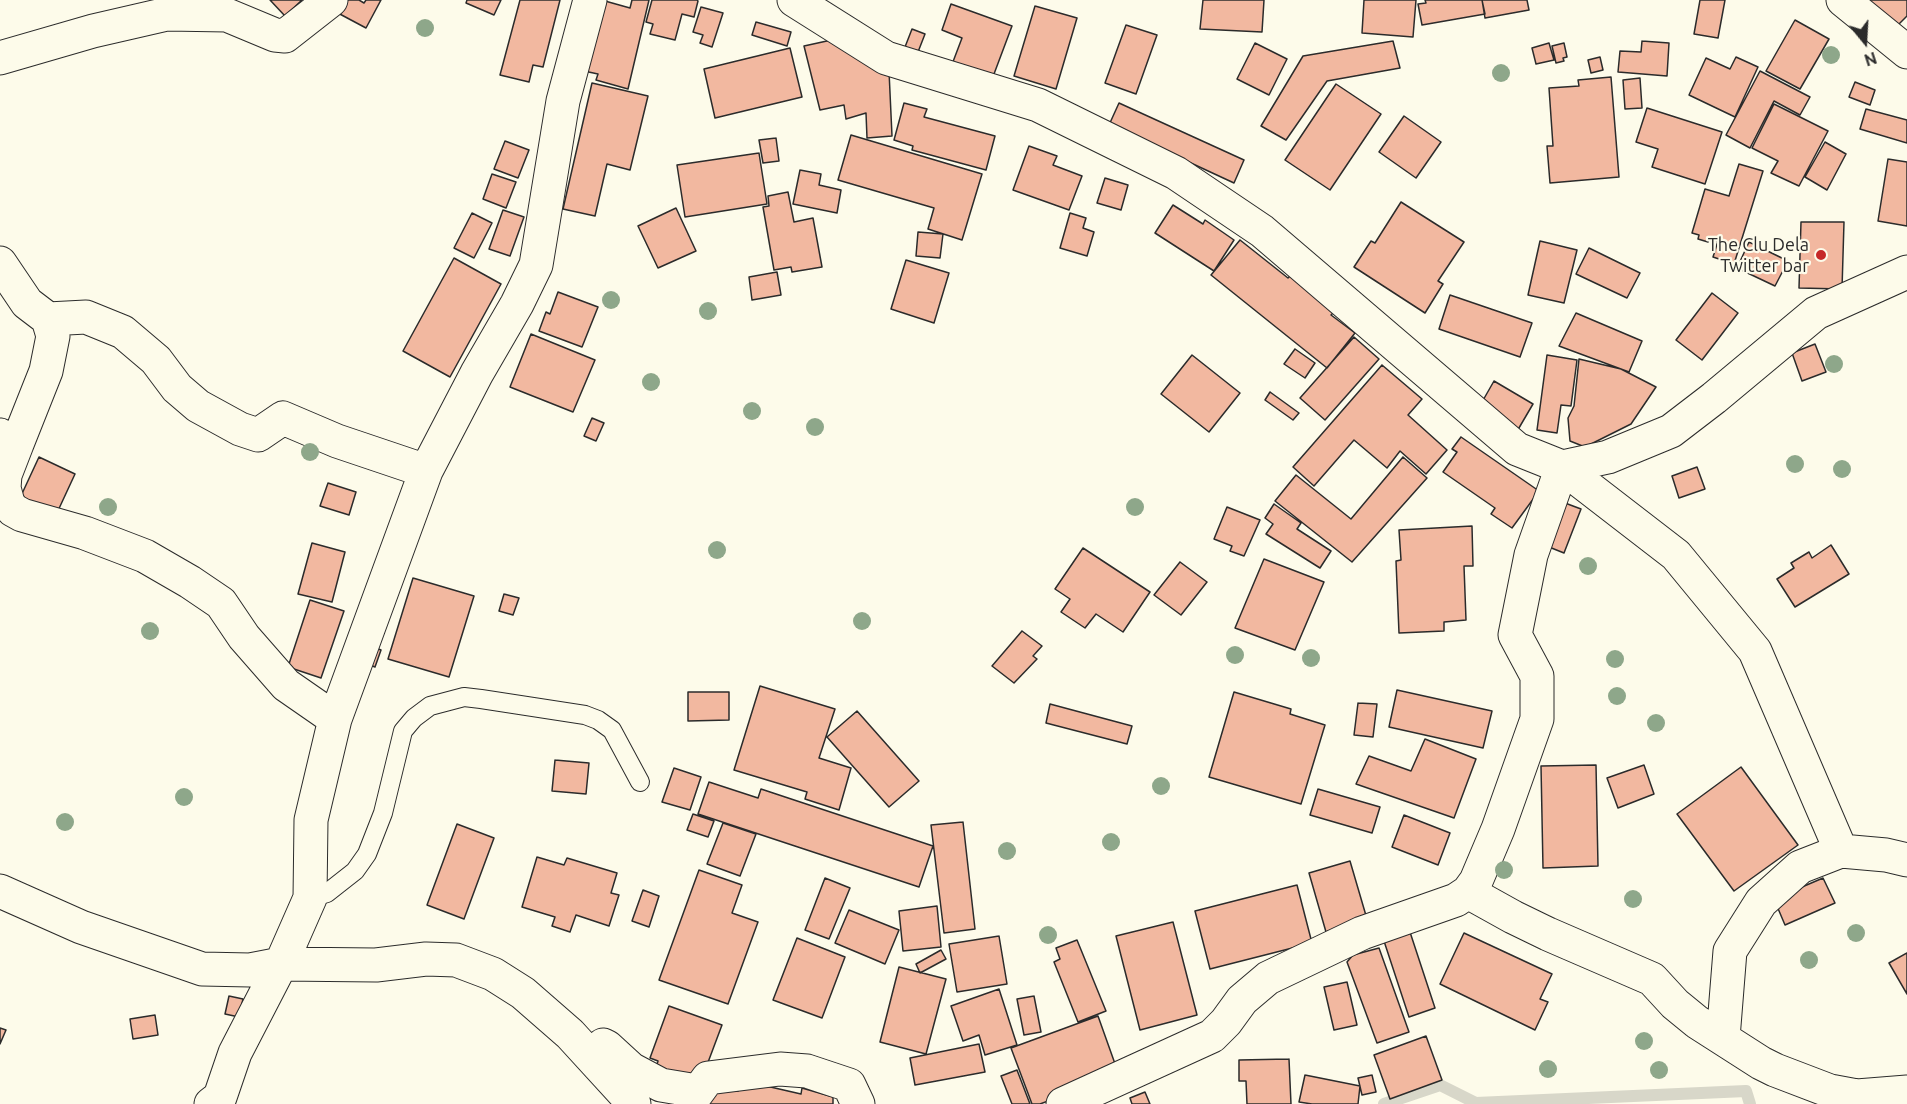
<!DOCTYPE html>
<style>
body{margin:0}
#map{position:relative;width:1907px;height:1104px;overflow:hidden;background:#fdfbea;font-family:Ubuntu,sans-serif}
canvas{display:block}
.north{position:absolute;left:1835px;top:12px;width:60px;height:60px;-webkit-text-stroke:4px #fdfbea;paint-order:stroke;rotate:162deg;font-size:16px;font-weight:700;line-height:24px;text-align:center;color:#2b2b2b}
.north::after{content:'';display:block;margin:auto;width:21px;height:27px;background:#2b2b2b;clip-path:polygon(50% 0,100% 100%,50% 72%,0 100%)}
</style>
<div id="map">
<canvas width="1907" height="1104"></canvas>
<div class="north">N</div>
</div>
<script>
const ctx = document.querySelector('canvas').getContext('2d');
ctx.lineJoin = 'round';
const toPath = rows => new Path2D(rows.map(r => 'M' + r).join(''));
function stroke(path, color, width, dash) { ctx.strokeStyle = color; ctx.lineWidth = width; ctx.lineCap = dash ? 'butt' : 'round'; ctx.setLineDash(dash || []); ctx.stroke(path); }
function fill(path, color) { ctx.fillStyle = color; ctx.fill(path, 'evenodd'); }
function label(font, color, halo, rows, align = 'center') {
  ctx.font = font + ' Ubuntu,sans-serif'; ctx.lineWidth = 4.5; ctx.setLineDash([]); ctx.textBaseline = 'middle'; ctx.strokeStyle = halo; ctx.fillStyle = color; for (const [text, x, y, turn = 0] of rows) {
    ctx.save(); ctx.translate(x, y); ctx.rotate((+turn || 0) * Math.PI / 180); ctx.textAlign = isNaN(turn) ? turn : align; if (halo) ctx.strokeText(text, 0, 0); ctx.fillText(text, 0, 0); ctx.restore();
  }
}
const stream = toPath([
 [1384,1104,1440,1085,1476,1103,1746,1091,1750,1104]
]);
const building = toPath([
 [270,0,302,0,285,16,270,0],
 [342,0,359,0,364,3,366,0,381,0,366,28,336,12,342,0],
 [467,0,501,0,494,15,466,3,467,0],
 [520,0,560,0,543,67,533,65,529,82,500,75,520,0],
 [632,0,649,0,628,89,596,80,598,74,584,71,605,1,630,8,632,0],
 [652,0,697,0,698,1,694,17,682,14,675,40,650,34,653,24,646,22,652,0],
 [1203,0,1264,0,1262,32,1200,29,1203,0],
 [1364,0,1416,0,1413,37,1362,33,1364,0],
 [1425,0,1482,0,1485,14,1422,25,1418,4,1426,3,1425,0],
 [1482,0,1527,0,1529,10,1485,18,1482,0],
 [1700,0,1725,0,1718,38,1694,34,1700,0],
 [1856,0,1907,0,1907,16,1889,34,1856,0],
 [951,4,1012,26,991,82,951,67,962,38,942,30,951,4],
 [1035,6,1077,18,1056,89,1014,76,1035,6],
 [701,7,723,13,712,47,700,43,703,35,693,32,701,7],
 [1795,20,1829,39,1800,89,1766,71,1795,20],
 [756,22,791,32,787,46,752,35,756,22],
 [1126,25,1157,35,1136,94,1105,83,1126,25],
 [912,29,925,34,918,52,905,47,912,29],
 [836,39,889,71,892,136,867,138,866,113,846,119,844,105,820,110,804,46,836,39],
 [1393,41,1400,68,1327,81,1286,140,1261,126,1303,56,1393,41],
 [1642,41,1669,43,1667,76,1618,72,1620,51,1641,52,1642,41],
 [1255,43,1287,59,1269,95,1237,79,1255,43],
 [1549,43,1554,60,1536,64,1532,48,1549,43],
 [1564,43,1567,57,1563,58,1564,61,1556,63,1552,46,1564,43],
 [790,48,802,97,715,118,704,69,790,48],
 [1600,57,1603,70,1591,73,1588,60,1600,57],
 [1736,57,1758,67,1735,117,1689,95,1706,58,1730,69,1736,57],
 [1760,71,1810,97,1800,115,1774,101,1750,148,1726,135,1760,71],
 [1611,77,1619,177,1550,183,1547,146,1553,146,1549,88,1579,86,1578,80,1611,77],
 [1640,78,1642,108,1625,109,1623,80,1640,78],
 [1855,82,1875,90,1870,105,1849,97,1855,82],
 [592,83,648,96,630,170,607,164,595,216,563,209,592,83],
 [1336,84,1381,114,1330,190,1285,160,1336,84],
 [904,103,927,109,924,117,995,136,986,170,912,150,913,146,894,140,904,103],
 [1119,103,1244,160,1234,183,1109,125,1119,103],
 [1774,104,1828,131,1799,186,1771,173,1778,161,1752,148,1774,104],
 [1647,108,1722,132,1705,184,1652,167,1658,149,1636,142,1647,108],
 [1866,109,1907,120,1907,143,1860,129,1866,109],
 [1404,116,1441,142,1416,178,1379,152,1404,116],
 [851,135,982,174,962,240,928,229,934,208,838,180,851,135],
 [776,138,779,161,763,163,759,140,776,138],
 [505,141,529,150,518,178,494,169,505,141],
 [1825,142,1846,154,1827,190,1805,177,1825,142],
 [1029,146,1057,156,1053,165,1082,176,1069,210,1013,190,1029,146],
 [759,153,767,204,685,217,677,165,759,153],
 [1888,159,1907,162,1907,226,1878,221,1888,159],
 [1739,164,1763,171,1734,264,1713,257,1718,241,1709,239,1708,242,1698,239,1699,235,1692,233,1705,189,1729,196,1739,164],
 [800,170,821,174,819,185,841,190,837,213,793,204,800,170],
 [492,174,516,182,506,208,483,199,492,174],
 [1105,178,1128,185,1121,210,1097,203,1105,178],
 [788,192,794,222,813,218,822,267,792,272,791,267,774,270,763,207,769,206,768,196,788,192],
 [1401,202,1464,242,1438,281,1443,284,1425,313,1354,267,1371,241,1375,243,1401,202],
 [1173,205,1203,224,1205,220,1234,240,1214,271,1155,233,1173,205],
 [676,208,696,251,658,268,638,226,676,208],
 [503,210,524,217,510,256,489,249,503,210],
 [472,213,492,223,474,258,454,248,472,213],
 [1070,213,1086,218,1083,228,1094,232,1087,256,1060,248,1070,213],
 [1801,222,1844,222,1842,289,1799,288,1801,222],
 [918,232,943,234,940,258,916,256,918,232],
 [1240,240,1288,278,1291,275,1335,311,1331,315,1355,333,1327,368,1211,275,1240,240],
 [1540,241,1577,250,1564,303,1528,295,1540,241],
 [1749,242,1788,261,1775,286,1737,268,1749,242],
 [1589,248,1640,273,1627,298,1576,274,1589,248],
 [454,258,501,284,450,377,403,351,454,258],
 [906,260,949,273,934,323,891,309,906,260],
 [777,272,781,295,752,300,749,277,777,272],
 [558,292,598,307,582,347,539,331,546,312,550,314,558,292],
 [1712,293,1738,313,1702,360,1676,340,1712,293],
 [1450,295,1532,323,1520,357,1439,329,1450,295],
 [1576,313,1642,341,1629,372,1559,346,1576,313],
 [531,334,595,360,573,412,510,387,531,334],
 [1354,337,1379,359,1325,420,1300,398,1354,337],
 [1815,344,1826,372,1802,381,1792,353,1815,344],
 [1295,349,1315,363,1305,378,1284,364,1295,349],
 [1192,355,1240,393,1209,432,1161,394,1192,355],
 [1547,355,1577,360,1571,406,1561,405,1557,433,1537,430,1547,355],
 [1579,359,1621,369,1656,387,1631,424,1585,447,1570,441,1568,418,1574,406,1579,359],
 [1382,365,1422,399,1408,415,1447,450,1426,474,1400,451,1387,468,1354,440,1314,486,1293,467,1382,365],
 [1494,381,1533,404,1516,433,1482,402,1494,381],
 [1270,392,1299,413,1293,420,1265,400,1270,392],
 [592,418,604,423,596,441,584,436,592,418],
 [1461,437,1539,491,1512,528,1491,514,1495,508,1443,472,1457,452,1452,449,1461,437],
 [39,457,75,474,56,515,20,498,39,457],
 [1403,457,1427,478,1352,562,1275,501,1296,475,1351,519,1403,457],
 [1697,467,1705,489,1679,498,1672,476,1697,467],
 [328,483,356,492,349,515,320,506,328,483],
 [1565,503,1581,509,1564,553,1549,547,1565,503],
 [1274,504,1301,523,1297,529,1331,551,1320,568,1266,534,1273,524,1265,518,1274,504],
 [1227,507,1260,520,1244,556,1230,551,1232,546,1214,539,1227,507],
 [1472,526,1473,566,1464,566,1466,620,1444,622,1444,631,1399,633,1396,561,1401,560,1399,530,1472,526],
 [312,543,345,552,332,602,298,594,312,543],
 [1831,545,1849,574,1795,607,1777,579,1794,568,1791,563,1809,552,1812,558,1831,545],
 [1083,548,1150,592,1123,632,1096,614,1085,628,1061,612,1070,599,1055,589,1083,548],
 [1264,559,1324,582,1295,650,1235,628,1264,559],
 [1180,562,1207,582,1181,615,1154,595,1180,562],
 [413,578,474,596,449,677,388,659,413,578],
 [504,594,519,598,513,615,499,611,504,594],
 [310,600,344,611,321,678,288,667,310,600],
 [1022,631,1042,646,1033,656,1037,659,1014,683,992,666,1022,631],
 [366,644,381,650,375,667,360,661,366,644],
 [760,686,835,709,819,758,851,768,839,810,805,799,807,792,734,770,760,686],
 [1397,690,1492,711,1483,748,1389,727,1397,690],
 [688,692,729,692,729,720,688,721,688,692],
 [1234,692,1291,709,1290,714,1325,725,1301,804,1209,777,1234,692],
 [1358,703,1377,704,1373,737,1354,735,1358,703],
 [1050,704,1132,726,1127,744,1046,723,1050,704],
 [857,711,919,781,889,807,827,737,857,711],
 [1425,739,1476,759,1454,818,1356,784,1369,756,1411,771,1425,739],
 [555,760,589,763,586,794,552,791,555,760],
 [1596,765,1598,866,1543,868,1541,766,1596,765],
 [1644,765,1654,794,1618,808,1607,778,1644,765],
 [1741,767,1798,845,1734,891,1677,814,1741,767],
 [674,768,701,777,690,810,662,802,674,768],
 [709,782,758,798,761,789,933,846,919,887,698,814,709,782],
 [1318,789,1380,807,1372,833,1310,815,1318,789],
 [693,814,714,821,708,837,687,830,693,814],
 [1404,815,1450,833,1438,865,1392,847,1404,815],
 [963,822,975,929,944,933,931,825,963,822],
 [723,823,756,834,740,876,707,864,723,823],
 [457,824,494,838,464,919,427,905,457,824],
 [537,857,564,865,567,858,617,873,611,893,619,895,609,926,576,915,570,932,552,926,555,917,522,907,537,857],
 [1350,861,1367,919,1326,932,1309,873,1350,861],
 [699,870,742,885,732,913,758,922,728,1004,659,980,699,870],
 [825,878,850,888,829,939,805,930,825,878],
 [1823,878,1835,903,1785,925,1774,899,1823,878],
 [1297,885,1312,943,1210,969,1195,911,1297,885],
 [643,890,659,896,649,927,632,921,643,890],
 [937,906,941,947,903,951,899,911,937,906],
 [849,910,899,930,885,964,835,943,849,910],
 [1173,922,1197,1015,1140,1030,1116,936,1173,922],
 [1408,926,1435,1008,1409,1017,1382,935,1408,926],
 [1464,933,1552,974,1540,999,1548,1002,1535,1030,1440,984,1464,933],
 [999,936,1007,984,957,992,949,944,999,936],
 [797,938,845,957,822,1018,773,1000,797,938],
 [1077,940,1106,1011,1078,1022,1054,962,1060,959,1056,948,1077,940],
 [1379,948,1409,1032,1377,1043,1347,962,1353,955,1379,948],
 [941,950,946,959,920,973,916,964,941,950],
 [1907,953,1907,994,1889,963,1907,953],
 [899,967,946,979,926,1054,880,1042,899,967],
 [1347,982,1357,1025,1334,1030,1324,987,1347,982],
 [999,989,1017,1045,985,1055,979,1035,963,1041,951,1006,999,989],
 [229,996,243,999,239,1017,225,1014,229,996],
 [1034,996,1041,1032,1024,1035,1017,999,1034,996],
 [669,1006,722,1025,698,1089,654,1074,658,1061,650,1058,669,1006],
 [155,1015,158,1035,133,1039,130,1019,155,1015],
 [1098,1016,1119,1075,1040,1104,1032,1104,1011,1048,1098,1016],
 [0,1028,6,1030,0,1044,0,1028],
 [1426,1036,1442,1080,1390,1099,1374,1055,1426,1036],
 [979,1044,985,1072,915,1085,910,1058,979,1044],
 [1289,1059,1291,1104,1247,1104,1246,1081,1239,1081,1239,1060,1289,1059],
 [1017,1070,1030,1104,1012,1104,1001,1076,1017,1070],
 [1305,1075,1360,1086,1358,1104,1312,1104,1299,1102,1305,1075],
 [1372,1075,1376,1092,1362,1095,1358,1078,1372,1075],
 [740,1080,801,1094,802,1088,833,1097,833,1104,695,1104,709,1081,738,1091,740,1080],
 [1145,1092,1150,1104,1132,1104,1130,1098,1145,1092]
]);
const lane = toPath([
 [310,898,327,893,355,871,367,854,383,813,403,731,414,718,430,706,464,697,481,699,585,715,598,720,612,730,640,782]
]);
const street = toPath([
 [794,0,886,58,1038,105,1176,173,1262,231,1517,449,1562,467,1608,457,1671,431,1714,398,1816,313,1907,272],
 [1843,0,1907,52],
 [0,58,93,31,167,14,227,15,275,35,285,36,331,0],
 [0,263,27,303,48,319,53,336,46,371,17,444],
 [48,319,86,317,123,332,156,360,177,388,198,406,240,429,258,435,283,418,337,441,426,471],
 [0,435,17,444,5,475,4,488,8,503,13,510,22,515,85,533,145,556,190,582,221,603,244,637,286,685,335,719],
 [0,891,81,927,202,969,250,970,281,964,310,898,311,820,335,719,426,471,477,373,517,304,536,265,563,101,590,0],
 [1468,892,1513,917,1548,934,1652,979,1675,1004,1697,1022,1761,1063,1775,1070,1830,1091,1857,1096,1907,1092],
 [1723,1038,1730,951,1761,902,1800,867,1841,851,1886,855,1907,860],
 [603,1045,607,1047,631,1069,661,1085,691,1090,697,1093,708,1078,780,1069,807,1071,849,1085,858,1104],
 [211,1104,220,1097,235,1053,281,964,376,965,426,959,456,960,493,974,523,993,570,1034,634,1104],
 [1063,1104,1212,1036,1226,1022,1242,1000,1268,978,1362,933,1456,900,1468,892,1476,881,1498,829,1537,719,1537,676,1515,635,1531,555,1562,467,1676,555,1755,651,1841,851]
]);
const trees = [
 [425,28],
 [1831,55],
 [1501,73],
 [611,300],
 [708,311],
 [1834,364],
 [651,382],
 [752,411],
 [815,427],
 [310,452],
 [1795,464],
 [1842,469],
 [108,507],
 [1135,507],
 [717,550],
 [1588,566],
 [862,621],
 [150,631],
 [1235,655],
 [1311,658],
 [1615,659],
 [1617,696],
 [1656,723],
 [1161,786],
 [184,797],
 [65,822],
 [1111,842],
 [1007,851],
 [1504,870],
 [1633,899],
 [1856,933],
 [1048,935],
 [1809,960],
 [1644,1041],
 [1548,1069],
 [1659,1070]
];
const markers = [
 [1821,255,6,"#c62828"]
];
const poiNames = [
 ["The Clu Dela",1809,245],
 ["Twitter bar",1809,266]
];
stroke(stream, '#d8d7c9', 12);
fill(building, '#f2b8a0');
stroke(building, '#2b2b2b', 1.5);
stroke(lane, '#2b2b2b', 20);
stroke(street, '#2b2b2b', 35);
stroke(lane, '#fdfbea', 18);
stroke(street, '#fdfbea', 33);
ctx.fillStyle = '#8ea78a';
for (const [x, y] of trees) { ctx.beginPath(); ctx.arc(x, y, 9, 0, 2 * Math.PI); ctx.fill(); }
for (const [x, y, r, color] of markers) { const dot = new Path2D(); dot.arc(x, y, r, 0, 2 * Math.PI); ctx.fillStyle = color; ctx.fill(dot); stroke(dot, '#fdfbea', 2); }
label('18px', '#2b2b2b', '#fdfbea', poiNames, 'right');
</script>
